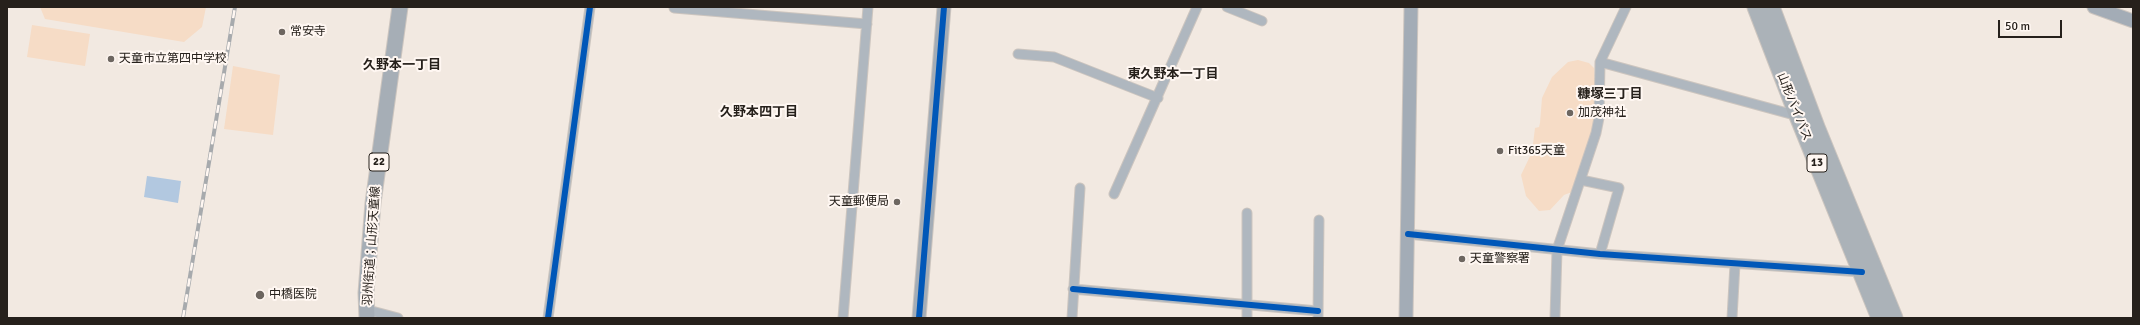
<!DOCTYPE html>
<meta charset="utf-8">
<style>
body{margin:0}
#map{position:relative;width:2140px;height:325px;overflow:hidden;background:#f2e9e1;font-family:Signika,sans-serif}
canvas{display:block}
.frame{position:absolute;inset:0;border:8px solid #26201b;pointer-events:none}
.scale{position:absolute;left:1998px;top:20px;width:64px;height:18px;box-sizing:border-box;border:2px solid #26201b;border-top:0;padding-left:5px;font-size:12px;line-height:14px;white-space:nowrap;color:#26201b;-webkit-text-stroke:3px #fff7f2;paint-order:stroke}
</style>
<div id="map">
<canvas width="2140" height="325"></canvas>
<div class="frame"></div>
<div class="scale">50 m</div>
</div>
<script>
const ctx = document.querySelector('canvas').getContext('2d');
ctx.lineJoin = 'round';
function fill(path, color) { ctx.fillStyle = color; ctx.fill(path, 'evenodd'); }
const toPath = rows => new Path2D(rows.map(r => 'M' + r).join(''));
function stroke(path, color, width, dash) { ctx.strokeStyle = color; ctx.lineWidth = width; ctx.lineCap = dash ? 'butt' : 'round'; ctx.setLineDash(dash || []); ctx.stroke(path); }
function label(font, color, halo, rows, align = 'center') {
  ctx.font = font + ' Signika,"Noto Sans JP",sans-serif'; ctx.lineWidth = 4; ctx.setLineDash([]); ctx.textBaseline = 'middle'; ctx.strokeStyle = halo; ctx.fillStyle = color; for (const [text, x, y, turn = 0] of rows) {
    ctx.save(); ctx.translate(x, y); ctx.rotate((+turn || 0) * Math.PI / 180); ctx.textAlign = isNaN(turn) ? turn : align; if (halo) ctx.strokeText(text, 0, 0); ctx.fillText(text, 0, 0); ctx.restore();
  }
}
const green = toPath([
 [40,7,206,7,202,27,184,42,45,19],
 [32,25,90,34,85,66,27,57],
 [1578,60,1589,63,1594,68,1596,95,1593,134,1572,192,1564,195,1550,210,1539,211,1526,196,1521,175,1532,152,1535,128,1539,127,1540,123,1542,98,1552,77,1568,62],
 [233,66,280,75,273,135,224,129]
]);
const water = toPath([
 [147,176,181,181,178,203,144,197]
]);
const street = toPath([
 [1227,7,1262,21],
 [674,8,867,24],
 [1018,54,1054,57,1158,98],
 [1600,62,1798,116],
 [1581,180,1619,188,1600,254],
 [1114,194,1197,7],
 [1408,234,1600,254,1862,272],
 [1073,289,1318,311],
 [368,310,398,318],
 [548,318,590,7],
 [843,318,868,7],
 [1072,318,1080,188],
 [1247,318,1247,213],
 [1318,318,1319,220],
 [1555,318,1557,250,1596,133,1599,118,1600,62,1626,7],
 [1732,318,1735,264]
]);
const secondary = toPath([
 [2094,7,2133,21],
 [919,318,944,7],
 [1406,318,1411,7]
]);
const primary = toPath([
 [367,318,366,293,373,203,400,7]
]);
const highway = toPath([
 [1756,7,1798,116,1880,318],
 [1771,7,1816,127,1894,318]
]);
const rail = toPath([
 [183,318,235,7]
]);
const cycleway = toPath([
 [1408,234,1600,254,1862,272],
 [1073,289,1318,311],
 [548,318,590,7],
 [919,318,944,7]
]);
const markers = [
 [282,32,4,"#6d6660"],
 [111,59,4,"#6d6660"],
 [1570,113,4,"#6d6660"],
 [1500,151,4,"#6d6660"],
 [897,202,4,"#6d6660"],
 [1462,259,4,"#6d6660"],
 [260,295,5,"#6d6660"]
];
const shields = [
 [379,162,20],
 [1817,163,20]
];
const shieldNames = [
 ["22",379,162],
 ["13",1817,163]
];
const poiNames = [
 ["常安寺",290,32],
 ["天童市立第四中学校",119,59],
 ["加茂神社",1578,113],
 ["Fit365天童",1508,151],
 ["天童郵便局",889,202,"right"],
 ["天童警察署",1470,259],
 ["中橋医院",269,295]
];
const streetNames = [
 ["山形バイパス",1794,107,68],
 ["羽州街道；山形天童線",372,246,-86]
];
const neighbourhoodNames = [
 ["久野本一丁目",402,66],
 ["東久野本一丁目",1173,75],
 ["糠塚三丁目",1610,95],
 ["久野本四丁目",759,113]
];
fill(green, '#f6dcc6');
fill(water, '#b2c8e0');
stroke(street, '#ccc5bf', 11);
stroke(secondary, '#ccc5bf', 15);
stroke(primary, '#ccc5bf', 17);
stroke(highway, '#ccc5bf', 19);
stroke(street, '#afb7bf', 9);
stroke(secondary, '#a3acb6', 13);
stroke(primary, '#a6aeb6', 15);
stroke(highway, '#abb2b8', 17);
stroke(rail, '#a7aaad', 4);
stroke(rail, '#fff7f2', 2.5, [8]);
stroke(cycleway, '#0057b8', 6);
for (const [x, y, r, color] of markers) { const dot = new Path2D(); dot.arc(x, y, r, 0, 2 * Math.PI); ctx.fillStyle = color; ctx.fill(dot); stroke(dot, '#fff7f2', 1.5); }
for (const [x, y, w] of shields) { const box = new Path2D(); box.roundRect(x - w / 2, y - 9, w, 18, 3); ctx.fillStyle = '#fff7f2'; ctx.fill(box); stroke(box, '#26201b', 1); }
label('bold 11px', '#26201b', null, shieldNames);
label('12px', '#26201b', '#fff7f2', poiNames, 'left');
label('12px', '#26201b', '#fff7f2', streetNames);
label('bold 13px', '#26201b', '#fff7f2', neighbourhoodNames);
</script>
